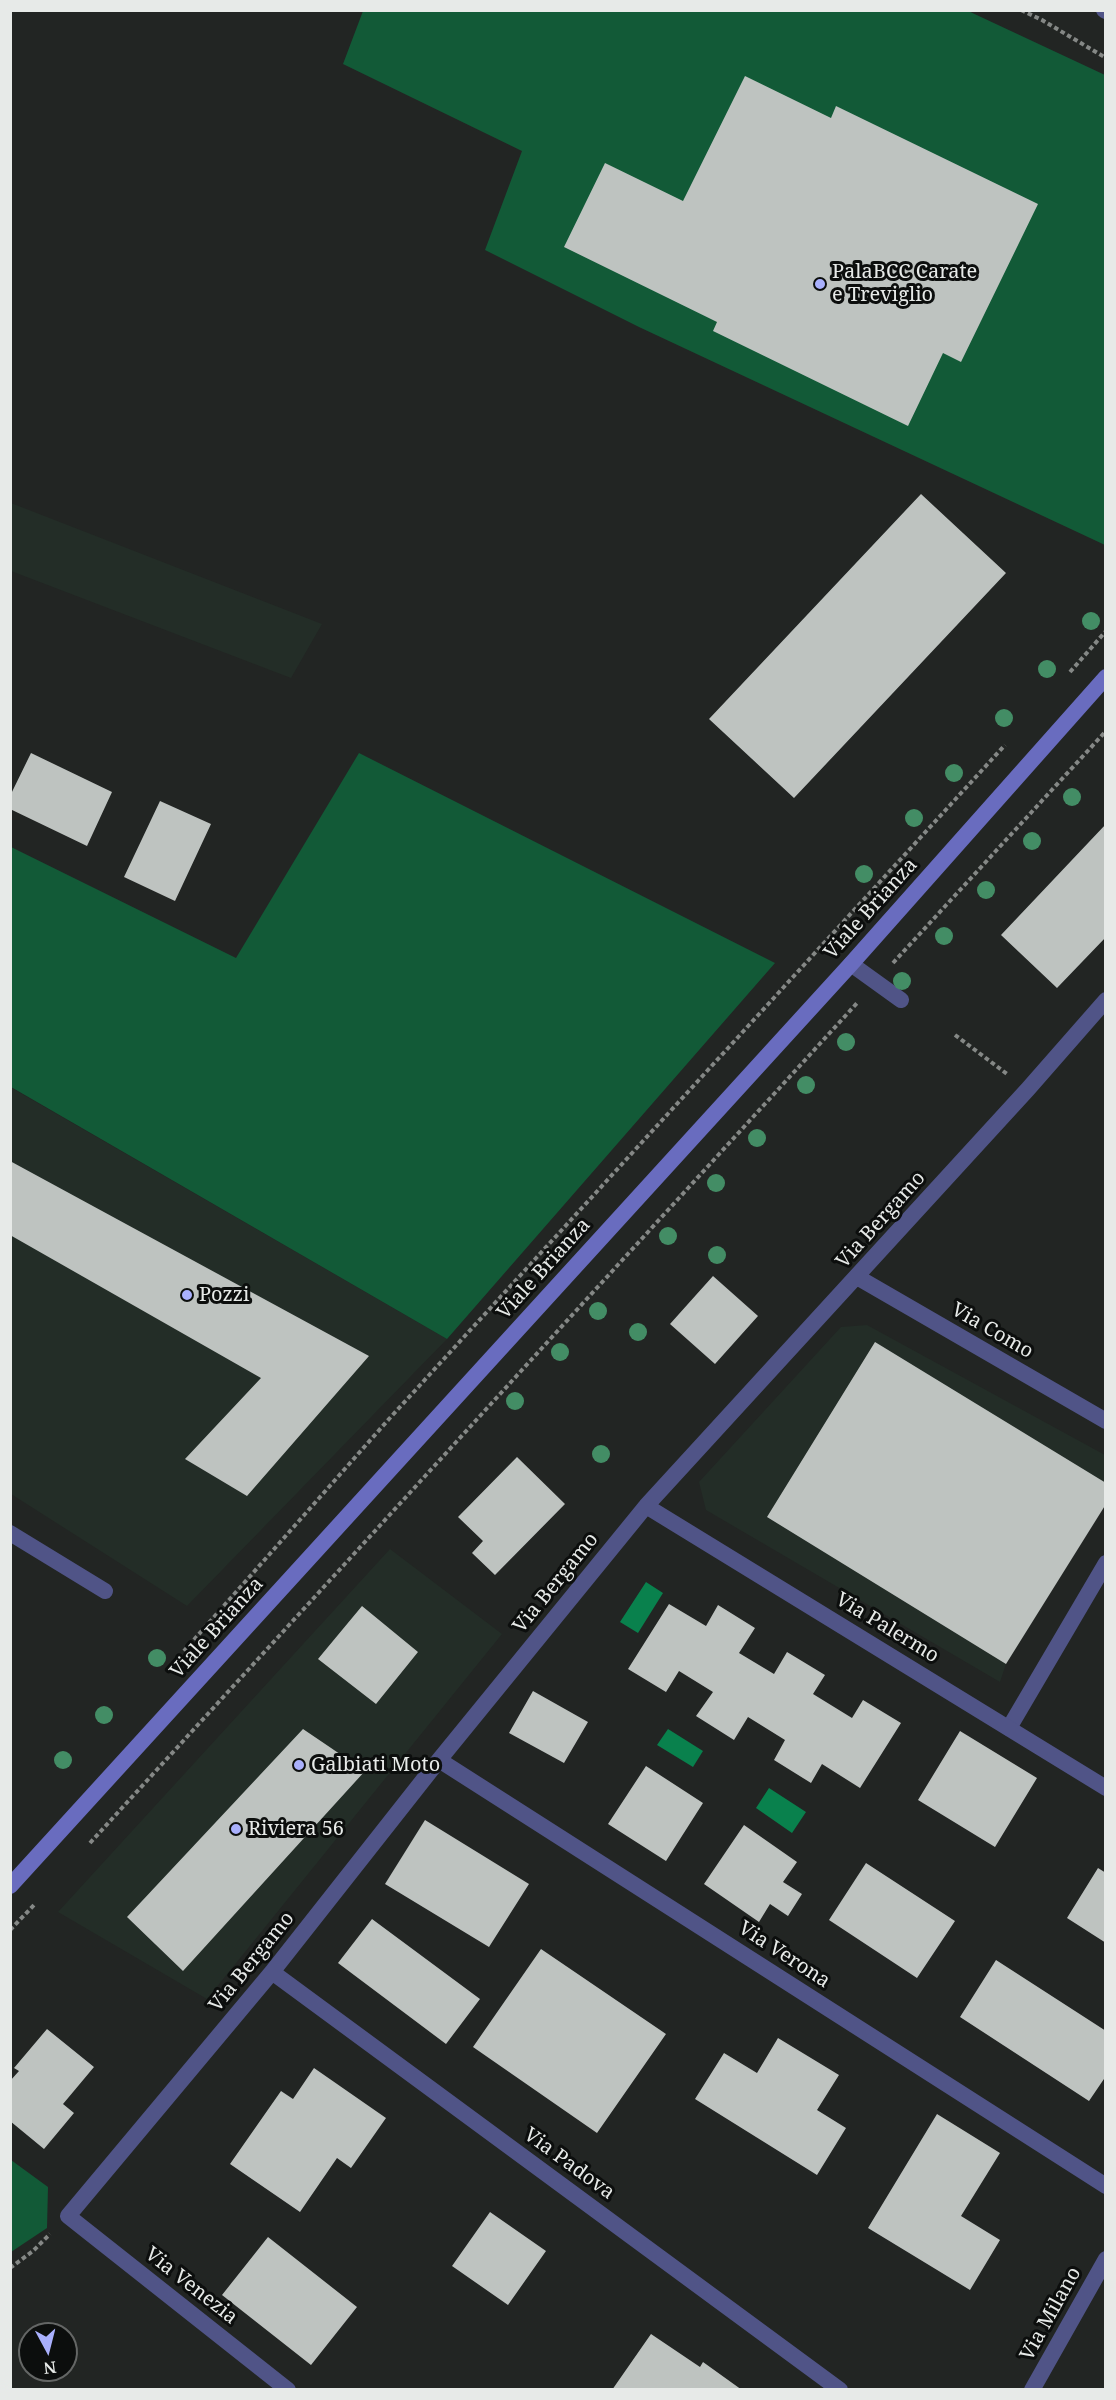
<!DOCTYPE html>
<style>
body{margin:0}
#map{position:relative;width:1116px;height:2400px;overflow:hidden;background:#222523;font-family:"Noto Serif",serif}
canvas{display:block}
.frame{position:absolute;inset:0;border:12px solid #e7eae8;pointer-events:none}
.north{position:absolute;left:18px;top:2322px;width:60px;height:60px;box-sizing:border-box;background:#0c0e0d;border:2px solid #646665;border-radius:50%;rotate:173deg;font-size:16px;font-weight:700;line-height:24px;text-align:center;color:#e7eae8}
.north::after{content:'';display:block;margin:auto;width:21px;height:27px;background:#a9b0fc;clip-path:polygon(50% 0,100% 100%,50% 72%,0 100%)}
</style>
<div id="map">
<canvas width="1116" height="2400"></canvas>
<div class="frame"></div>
<div class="north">N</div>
</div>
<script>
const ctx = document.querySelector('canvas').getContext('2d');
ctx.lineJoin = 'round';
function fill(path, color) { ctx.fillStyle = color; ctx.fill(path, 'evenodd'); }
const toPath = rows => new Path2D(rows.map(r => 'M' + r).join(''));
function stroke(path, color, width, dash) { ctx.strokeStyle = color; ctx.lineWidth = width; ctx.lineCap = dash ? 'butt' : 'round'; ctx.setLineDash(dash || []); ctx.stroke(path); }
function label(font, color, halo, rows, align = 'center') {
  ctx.font = font + ' "Noto Serif",serif'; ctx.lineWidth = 6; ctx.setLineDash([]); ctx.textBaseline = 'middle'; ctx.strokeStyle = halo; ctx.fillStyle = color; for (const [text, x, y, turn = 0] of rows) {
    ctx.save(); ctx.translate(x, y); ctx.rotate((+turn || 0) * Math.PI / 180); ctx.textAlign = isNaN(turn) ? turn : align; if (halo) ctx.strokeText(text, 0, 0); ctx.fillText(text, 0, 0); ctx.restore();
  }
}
const built = toPath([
 [11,503,322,624,291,678,11,571],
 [10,1087,447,1339,187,1606,11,1494],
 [867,1325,1105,1455,1105,1504,1006,1664,1000,1682,706,1510,699,1482,841,1327],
 [390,1549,502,1634,207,1999,58,1912]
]);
const green = toPath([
 [966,10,1105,75,1105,545,639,327,485,250,522,151,343,64,363,11],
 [359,753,775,963,447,1339,11,1087,11,847,236,958],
 [11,2160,48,2187,47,2228,11,2252]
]);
const water = toPath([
 [646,1582,663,1593,638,1633,620,1622],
 [668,1729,703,1751,693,1767,657,1745],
 [769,1788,806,1812,792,1833,756,1808]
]);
const building = toPath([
 [745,76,831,118,836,106,1038,204,961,362,943,353,908,426,713,331,717,322,564,247,605,163,683,201],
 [921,494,1006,573,794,798,709,719],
 [31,753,112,792,87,846,10,809,10,796],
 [160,801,211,824,175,901,124,877],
 [1106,824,1106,937,1057,988,1001,935],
 [10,1161,369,1356,247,1496,185,1459,261,1378,10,1235],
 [713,1276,758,1316,715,1364,670,1324],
 [875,1342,1106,1483,1106,1504,1006,1664,767,1517],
 [517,1457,565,1504,495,1575,472,1553,483,1541,458,1517],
 [669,1604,706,1626,718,1605,755,1628,739,1653,774,1674,787,1652,825,1675,813,1694,852,1718,863,1700,901,1723,860,1788,822,1764,811,1783,774,1760,785,1740,748,1717,734,1740,696,1716,713,1692,679,1671,666,1692,628,1669],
 [362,1606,418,1652,376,1704,318,1659],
 [533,1691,588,1722,564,1763,509,1733],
 [303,1729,365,1771,183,1971,127,1917],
 [960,1731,1037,1778,995,1847,918,1800],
 [646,1766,703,1803,666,1861,608,1824],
 [425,1820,529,1884,489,1947,385,1884],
 [744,1825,797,1862,783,1882,802,1894,788,1916,770,1904,759,1922,704,1884],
 [866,1863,955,1921,917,1978,829,1920],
 [1098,1868,1106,1873,1106,1943,1067,1918],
 [372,1919,480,1999,446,2044,338,1963],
 [541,1949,666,2034,597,2133,473,2047],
 [996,1960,1106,2031,1106,2076,1089,2101,960,2017],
 [47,2029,94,2067,63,2104,74,2113,44,2149,10,2121,10,2081,19,2071,14,2068],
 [778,2038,839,2075,817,2110,846,2128,817,2175,695,2099,724,2053,757,2073],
 [314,2068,386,2118,351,2168,337,2158,300,2212,230,2164,281,2091,293,2099],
 [937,2114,1000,2153,961,2216,1000,2240,970,2290,868,2228],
 [490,2212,546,2251,508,2305,452,2266],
 [268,2237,357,2307,311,2365,222,2295],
 [651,2334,700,2367,703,2362,742,2390,612,2390]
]);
const path = toPath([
 [1021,10,1042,20,1106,58],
 [1070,672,1106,631],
 [893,963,1106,731],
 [955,1035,1007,1074],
 [184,1651,389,1419,1005,745],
 [90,1843,858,1002],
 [10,1930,35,1904],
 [10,2268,33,2251,50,2234]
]);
const service = toPath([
 [851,964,901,1000],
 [1009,1728,1106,1563]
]);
const minor = toPath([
 [1104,10,1106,11],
 [857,1277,1106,1421],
 [646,1506,1106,1788],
 [10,1533,105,1591],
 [439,1760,1106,2186],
 [272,1972,840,2390],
 [288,2390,68,2216,272,1972,439,1760,646,1506,1028,1089,1106,1000],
 [1032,2390,1106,2259]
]);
const secondary = toPath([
 [10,1886,851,964,1106,677]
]);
const trees = [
 [1091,621],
 [1047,669],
 [1004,718],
 [954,773],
 [1072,797],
 [914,818],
 [1032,841],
 [864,874],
 [986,890],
 [944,936],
 [902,981],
 [846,1042],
 [806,1085],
 [757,1138],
 [716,1183],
 [668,1236],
 [717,1255],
 [598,1311],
 [638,1332],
 [560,1352],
 [515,1401],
 [601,1454],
 [157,1658],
 [104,1715],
 [63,1760]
];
const markers = [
 [820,284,6,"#a9b0fc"],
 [187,1295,6,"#a9b0fc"],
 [299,1765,6,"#a9b0fc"],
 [236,1829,6,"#a9b0fc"]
];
const poiNames = [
 ["PalaBCC Carate",832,272],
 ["e Treviglio",832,295],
 ["Pozzi",199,1295],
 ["Galbiati Moto",311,1765],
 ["Riviera 56",248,1829]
];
const streetNames = [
 ["Viale Brianza",871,909,-48],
 ["Via Bergamo",881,1220,-48],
 ["Viale Brianza",544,1269,-48],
 ["Via Como",992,1331,30],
 ["Via Bergamo",556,1583,-51],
 ["Viale Brianza",217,1628,-48],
 ["Via Palermo",887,1628,31],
 ["Via Verona",784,1955,33],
 ["Via Bergamo",252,1962,-51],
 ["Via Padova",569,2164,36],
 ["Via Venezia",191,2286,38],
 ["Via Milano",1051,2314,-61]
];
fill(built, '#232d27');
fill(green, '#125a37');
fill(water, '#09814d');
fill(building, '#bec3c0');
stroke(path, '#858886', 4, [4.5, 3]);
stroke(service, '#505487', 16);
stroke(minor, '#505487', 16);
stroke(secondary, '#696cbf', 16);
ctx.fillStyle = '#438d65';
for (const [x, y] of trees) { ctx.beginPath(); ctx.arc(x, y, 9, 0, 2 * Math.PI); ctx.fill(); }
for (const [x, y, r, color] of markers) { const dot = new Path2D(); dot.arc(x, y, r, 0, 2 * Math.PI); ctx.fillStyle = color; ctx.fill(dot); stroke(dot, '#0c0e0d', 2); }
label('20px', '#e7eae8', '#0c0e0d', poiNames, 'left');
label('20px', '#e7eae8', '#0c0e0d', streetNames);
</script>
